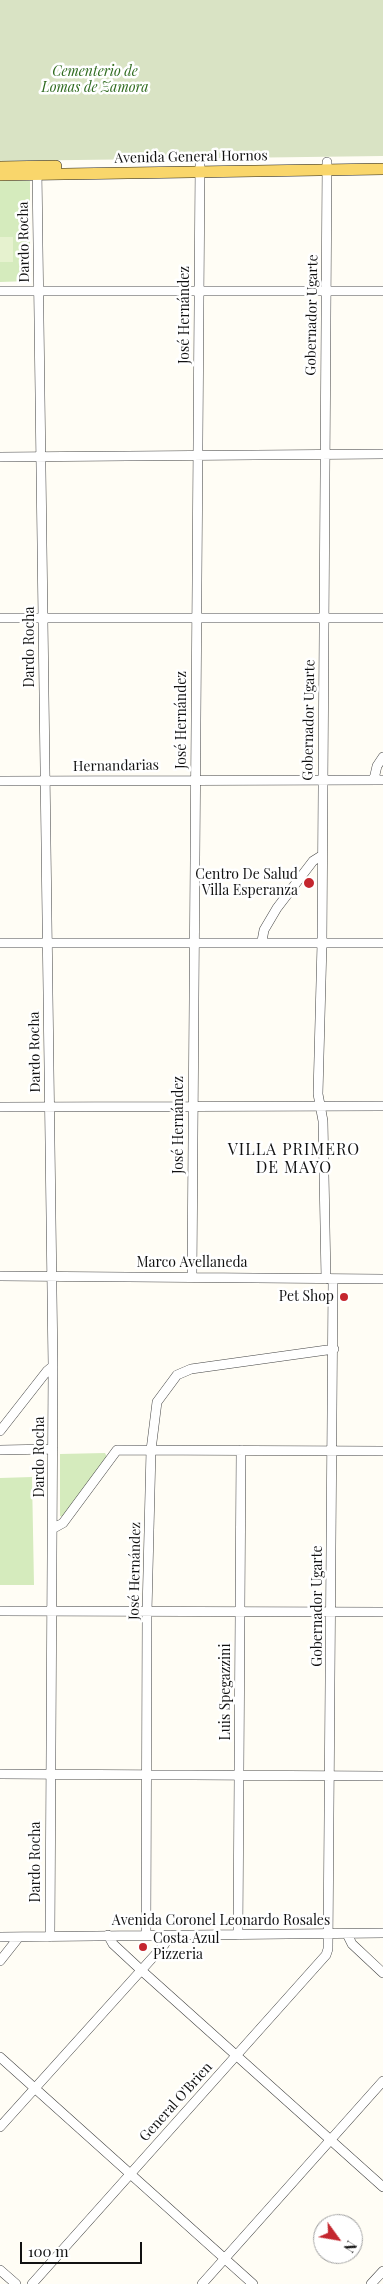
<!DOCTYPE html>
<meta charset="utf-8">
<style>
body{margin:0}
#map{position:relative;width:383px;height:2284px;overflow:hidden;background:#fffdf5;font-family:"Playfair Display",serif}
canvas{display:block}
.north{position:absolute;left:313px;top:2214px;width:50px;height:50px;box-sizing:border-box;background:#fff;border:1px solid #a0a0a0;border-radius:50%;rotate:122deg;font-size:14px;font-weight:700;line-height:20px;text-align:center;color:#111}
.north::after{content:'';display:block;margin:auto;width:18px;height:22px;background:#c4262e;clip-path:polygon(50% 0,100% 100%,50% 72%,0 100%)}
.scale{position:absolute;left:20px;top:2242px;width:122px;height:22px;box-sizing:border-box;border:2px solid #111;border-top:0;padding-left:6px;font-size:15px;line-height:18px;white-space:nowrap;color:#111;-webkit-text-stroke:4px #fff;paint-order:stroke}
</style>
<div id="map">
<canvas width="383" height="2284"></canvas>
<div class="north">N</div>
<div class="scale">100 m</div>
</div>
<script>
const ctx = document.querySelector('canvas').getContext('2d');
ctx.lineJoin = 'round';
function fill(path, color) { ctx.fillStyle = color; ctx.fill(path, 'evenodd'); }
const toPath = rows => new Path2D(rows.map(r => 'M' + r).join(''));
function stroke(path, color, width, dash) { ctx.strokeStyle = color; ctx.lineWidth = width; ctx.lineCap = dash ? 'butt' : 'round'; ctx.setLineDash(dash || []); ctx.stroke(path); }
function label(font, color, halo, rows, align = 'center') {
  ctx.font = font + ' "Playfair Display",serif'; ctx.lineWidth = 5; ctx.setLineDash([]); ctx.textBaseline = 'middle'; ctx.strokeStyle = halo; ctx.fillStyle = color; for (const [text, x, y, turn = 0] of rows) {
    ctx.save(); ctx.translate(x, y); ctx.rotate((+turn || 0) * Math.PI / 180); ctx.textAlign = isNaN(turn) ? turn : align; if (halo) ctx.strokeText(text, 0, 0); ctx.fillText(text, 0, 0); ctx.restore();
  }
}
const green = toPath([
 [0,181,30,181,30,281,0,282],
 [105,1453,107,1457,63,1517,60,1516,60,1454],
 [32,1477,34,1585,0,1585,0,1478]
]);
const cemetery = toPath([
 [0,0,383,0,383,156,0,161]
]);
const pitch = toPath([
 [0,237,13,237,13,262,0,262]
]);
const minor = toPath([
 [37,170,53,1366,50,1937],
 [0,291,383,291],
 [0,457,383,454],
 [0,618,383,618],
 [374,779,377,766,383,757],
 [0,781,383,780],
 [262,941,264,930,277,908,313,861,321,856],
 [0,943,383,943],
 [0,1107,383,1106],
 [0,1276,383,1279],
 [192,1277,200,164],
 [326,1279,323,1121,318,1094,322,943,327,162],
 [0,1431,47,1371,53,1366],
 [0,1450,53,1449],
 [54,1528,63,1523,117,1450,383,1451],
 [0,1611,383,1612],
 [0,1774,383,1776],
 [347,1934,352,1944,383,1973],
 [108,1935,113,1944,141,1970,383,2187],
 [146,1935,147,1612,151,1450,157,1402,177,1375,191,1369,334,1349],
 [238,1935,241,1450],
 [0,1937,383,1933],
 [0,1961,19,1937],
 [0,2057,253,2284],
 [0,2127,164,1945,170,1935],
 [0,2270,16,2284],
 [32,2284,326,1955,328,1949,333,1279],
 [202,2284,383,2081],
 [371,2284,383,2271]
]);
const major = toPath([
 [0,167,56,166],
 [0,175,383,169]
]);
const markers = [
 [309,883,6,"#c4262e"],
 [344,1297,5,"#c4262e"],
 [143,1947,5,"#c4262e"]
];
const parkNames = [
 ["Cementerio de",95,72],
 ["Lomas de Zamora",95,88]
];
const streetNames = [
 ["Avenida General Hornos",191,157,-1],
 ["Dardo Rocha",24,242,-91],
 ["José Hernández",185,315,-90],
 ["Gobernador Ugarte",312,315,-89],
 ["Dardo Rocha",30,647,-90],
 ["José Hernández",182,720,-90],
 ["Gobernador Ugarte",309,720,-89],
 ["Hernandarias",116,766,-1],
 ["Dardo Rocha",35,1052,-91],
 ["José Hernández",179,1125,-90],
 ["Marco Avellaneda",192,1263],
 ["Dardo Rocha",40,1457,-90],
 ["José Hernández",135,1571,-89],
 ["Gobernador Ugarte",318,1606,-90],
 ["Luis Spegazzini",226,1692,-90],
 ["Dardo Rocha",36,1862,-90],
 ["Avenida Coronel Leonardo Rosales",221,1921],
 ["General O'Brien",176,2102,-48]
];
const poiNames = [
 ["Centro De Salud",298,875],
 ["Villa Esperanza",298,891],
 ["Pet Shop",334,1297],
 ["Costa Azul",153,1939,"left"],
 ["Pizzeria",153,1955,"left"]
];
const quarterNames = [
 ["VILLA PRIMERO",294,1150],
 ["DE MAYO",294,1168]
];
fill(green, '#d5ebbd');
fill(cemetery, '#d9e3c4');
fill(pitch, '#e6f2cf');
stroke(minor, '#444', 10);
stroke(major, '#222', 12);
stroke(minor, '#fff', 9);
stroke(major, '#f9d66b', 11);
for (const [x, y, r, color] of markers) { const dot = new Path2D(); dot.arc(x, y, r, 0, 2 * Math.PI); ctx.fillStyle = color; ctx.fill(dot); stroke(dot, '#fff', 2); }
label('italic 14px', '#2f6b1f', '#fff', parkNames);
label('14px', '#111', '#fff', streetNames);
label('14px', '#111', '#fff', poiNames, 'right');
ctx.letterSpacing = '1px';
label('16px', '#111', '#fff', quarterNames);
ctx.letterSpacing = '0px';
</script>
